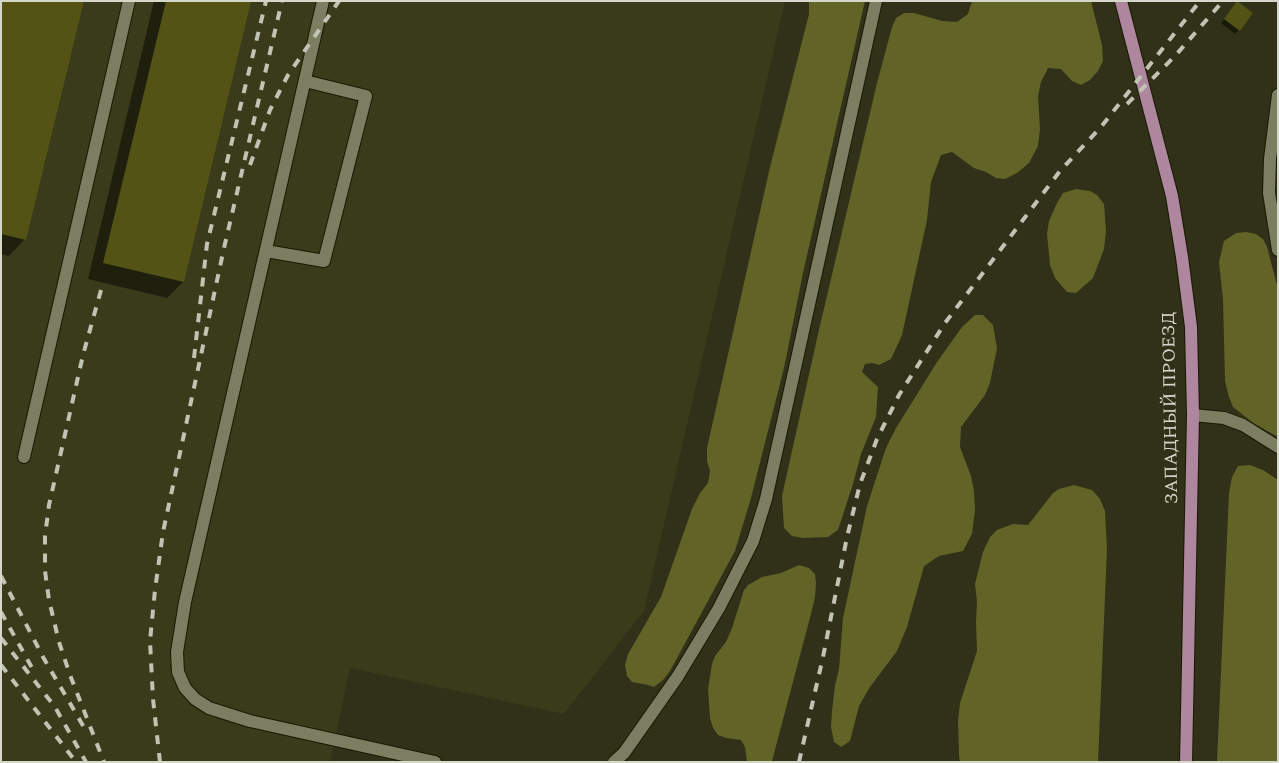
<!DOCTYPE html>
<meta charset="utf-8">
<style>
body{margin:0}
#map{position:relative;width:1279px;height:763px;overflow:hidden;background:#303118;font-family:Spectral,serif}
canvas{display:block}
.frame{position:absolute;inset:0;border:2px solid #d5d7c8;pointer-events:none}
</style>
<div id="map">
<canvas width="1279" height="763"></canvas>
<div class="frame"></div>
</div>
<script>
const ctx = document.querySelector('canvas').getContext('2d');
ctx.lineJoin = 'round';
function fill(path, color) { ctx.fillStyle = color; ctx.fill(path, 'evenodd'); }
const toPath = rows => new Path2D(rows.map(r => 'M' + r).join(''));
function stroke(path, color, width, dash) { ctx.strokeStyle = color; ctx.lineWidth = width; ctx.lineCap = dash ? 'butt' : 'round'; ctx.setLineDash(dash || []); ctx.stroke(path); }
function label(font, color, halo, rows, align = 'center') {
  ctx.font = font + ' Spectral,serif'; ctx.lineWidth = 4; ctx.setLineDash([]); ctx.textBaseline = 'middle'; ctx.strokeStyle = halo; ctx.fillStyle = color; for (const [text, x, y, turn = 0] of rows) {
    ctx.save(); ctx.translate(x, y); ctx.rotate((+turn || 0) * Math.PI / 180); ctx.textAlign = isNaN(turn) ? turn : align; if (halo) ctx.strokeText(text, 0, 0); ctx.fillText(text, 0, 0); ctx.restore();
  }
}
const built = toPath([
 [1,1,785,1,644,611,564,714,350,668,330,762,1,762]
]);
const forest = toPath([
 [809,1,865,1,803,273,784,368,751,498,735,551,670,671,663,680,654,687,648,685,632,682,627,676,625,665,628,654,661,597,692,509,700,493,708,483,710,471,707,461,707,448,770,167,809,14],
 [972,1,1091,1,1102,45,1103,61,1098,71,1090,80,1081,85,1072,81,1061,69,1048,68,1041,82,1038,96,1040,129,1038,146,1029,163,1017,173,1005,179,996,178,986,172,974,168,952,152,941,155,931,182,927,220,902,335,891,359,879,365,872,363,865,364,862,372,878,387,876,417,861,454,853,484,838,530,828,537,803,538,792,536,784,528,782,496,818,334,877,83,892,27,896,18,904,13,914,13,942,21,957,22,968,14],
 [1076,189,1090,191,1097,195,1104,204,1106,231,1104,249,1093,278,1076,293,1067,292,1055,278,1050,265,1047,234,1049,221,1057,203,1063,193],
 [1246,232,1256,234,1263,239,1267,247,1278,289,1278,437,1253,423,1233,407,1229,397,1225,381,1223,299,1219,262,1224,241,1236,233],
 [975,315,983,315,993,325,997,348,990,383,985,395,961,427,960,447,971,476,974,491,975,510,972,534,963,551,939,556,924,566,907,627,897,651,870,687,859,706,850,741,841,747,834,742,831,727,832,711,835,685,839,669,843,618,867,506,886,448,896,428,937,362,962,327],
 [1250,465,1263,470,1278,480,1278,762,1217,762,1229,493,1232,477,1238,466],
 [1074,485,1092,490,1100,499,1105,511,1107,549,1098,762,960,762,959,755,958,721,960,703,977,651,976,622,977,602,975,584,983,552,990,537,997,530,1013,524,1028,525,1053,493,1059,489],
 [799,565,809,568,815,574,816,583,815,597,811,614,772,761,747,762,745,747,741,740,726,738,718,735,713,728,710,718,708,689,712,664,715,656,726,642,732,628,744,590,748,585,762,577,781,573]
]);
const shadow = toPath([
 [1,1,25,239,9,256,1,254],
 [154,1,250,1,183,282,167,298,88,279],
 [1234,7,1239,30,1235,34,1221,23]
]);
const building = toPath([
 [1,1,84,1,26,240,1,234],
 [166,1,251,1,184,282,103,263],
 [1237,1,1253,13,1240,31,1224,19]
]);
const minor = toPath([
 [323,1,185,602,177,652,178,672,185,688,195,699,209,708,234,716,250,721,435,762],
 [1278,95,1270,159,1269,193,1278,250],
 [266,251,324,261,366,96,305,81],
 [1193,415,1224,418,1243,425,1278,447],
 [24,457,129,1],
 [614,762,624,753,678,676,719,608,753,541,766,499,876,1]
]);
const major = toPath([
 [1121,1,1172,196,1182,257,1191,327,1193,415,1186,762]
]);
const rail = toPath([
 [1127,104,1175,56,1223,1],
 [250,165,270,110,288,75,339,1],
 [101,290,83,355,49,505,45,536,45,571,49,600,59,642,70,675,104,762],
 [194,358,207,244,266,1],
 [1,576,43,657,85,729],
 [1,612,36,675],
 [1,638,55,707,86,762],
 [1,665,76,762],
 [160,762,153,699,150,641,155,590,163,532,224,248,282,1],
 [799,762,823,657,847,537,860,484,877,439,899,395,945,323,1060,171,1101,127,1200,1]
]);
const streetNames = [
 ["ЗАПАДНЫЙ ПРОЕЗД",1172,408,-91]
];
fill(built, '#3a3b1a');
fill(forest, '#616327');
fill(shadow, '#0007');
fill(building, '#525315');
stroke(minor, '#181902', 14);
stroke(major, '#181902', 14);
stroke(minor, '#7c7e62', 12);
stroke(major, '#ae869d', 12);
stroke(rail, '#c1c3b3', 4, [9, 9]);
label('18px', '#d5d7c8', '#303118', streetNames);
</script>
